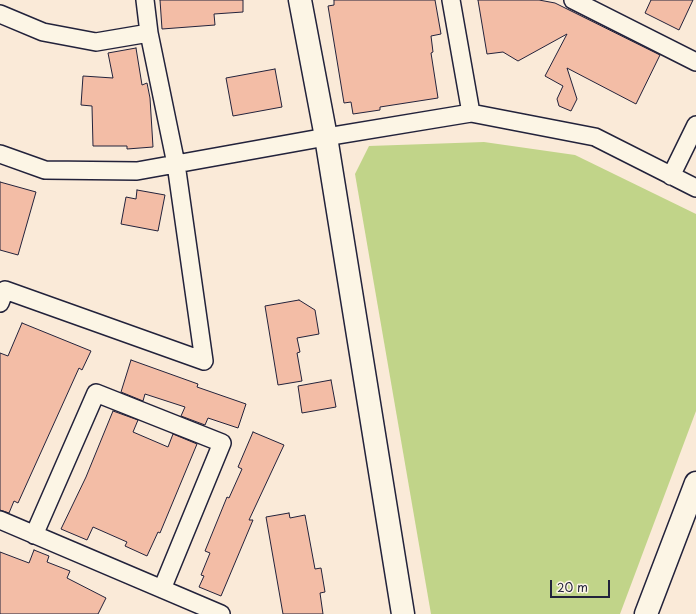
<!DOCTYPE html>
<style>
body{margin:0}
#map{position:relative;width:696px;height:614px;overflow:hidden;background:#faead8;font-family:"Playpen Sans",sans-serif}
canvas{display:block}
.scale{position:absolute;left:550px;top:580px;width:60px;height:18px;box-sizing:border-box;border:2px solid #22223b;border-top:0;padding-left:5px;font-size:12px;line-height:14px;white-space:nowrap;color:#22223b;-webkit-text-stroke:3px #fcf5e5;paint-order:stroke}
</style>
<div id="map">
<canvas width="696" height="614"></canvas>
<div class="scale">20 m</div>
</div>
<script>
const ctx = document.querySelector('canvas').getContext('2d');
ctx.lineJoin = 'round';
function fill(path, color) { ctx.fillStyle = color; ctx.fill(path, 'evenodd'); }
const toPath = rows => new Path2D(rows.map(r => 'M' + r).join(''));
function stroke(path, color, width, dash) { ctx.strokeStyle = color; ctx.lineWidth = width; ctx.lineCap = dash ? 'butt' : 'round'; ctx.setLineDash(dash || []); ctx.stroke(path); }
const green = toPath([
 [484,142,575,155,696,214,696,411,620,614,431,614,355,174,369,146]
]);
const building = toPath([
 [160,0,243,0,243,12,214,14,215,25,162,29,160,0],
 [334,0,435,0,441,34,431,36,433,52,431,53,438,98,380,107,380,110,353,114,351,102,344,103,328,6,334,5,334,0],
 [478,0,539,0,555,3,660,55,636,104,567,68,577,99,571,111,559,106,557,99,563,86,545,76,567,34,518,61,503,52,487,54,478,0],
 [651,0,693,0,679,30,645,13,651,0],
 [136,48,142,85,147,83,150,98,153,147,127,149,127,146,93,146,92,106,81,105,83,76,113,78,108,53,136,48],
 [275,69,282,107,233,116,226,78,275,69],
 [0,182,36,192,18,255,0,250,0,182],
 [137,190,165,195,158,231,121,224,126,197,136,199,137,190],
 [299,300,315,310,319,334,297,338,300,352,297,353,302,381,278,385,265,306,299,300],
 [22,323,91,351,82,370,79,368,18,503,14,501,9,513,0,510,0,353,8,356,22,323],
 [131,360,198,384,197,387,246,404,238,428,208,418,205,425,181,416,185,407,145,394,143,401,121,392,131,360],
 [331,380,336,407,302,413,298,386,331,380],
 [113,411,138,420,133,432,168,447,173,434,197,444,160,533,158,532,147,556,125,546,127,542,93,527,87,540,61,529,86,477,113,411],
 [253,432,284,445,249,520,253,520,221,596,199,587,204,576,201,575,210,553,205,551,227,497,229,498,242,469,238,467,253,432],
 [289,513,290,518,305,515,315,569,321,568,325,592,320,593,323,614,283,614,266,517,289,513],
 [34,550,49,556,47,562,70,571,67,578,106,598,98,614,0,614,0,552,29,563,34,550]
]);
const street = toPath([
 [451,0,471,113],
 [573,0,696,62],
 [0,14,43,32,96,42,149,33],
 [0,154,45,170,137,171,326,137,471,113,595,137,696,188],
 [671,176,696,125],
 [0,303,5,290,204,361,176,164,149,33,145,0],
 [0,520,221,614],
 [34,535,96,393,222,443,162,589]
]);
const secondary = toPath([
 [300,0,326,137,403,614],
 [646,614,696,483]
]);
fill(green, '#c1d489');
fill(building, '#f3bda6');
stroke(building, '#22223b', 1);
stroke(street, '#22223b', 20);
stroke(secondary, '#22223b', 25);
stroke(street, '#fcf5e5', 17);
stroke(secondary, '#fcf5e5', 22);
</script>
